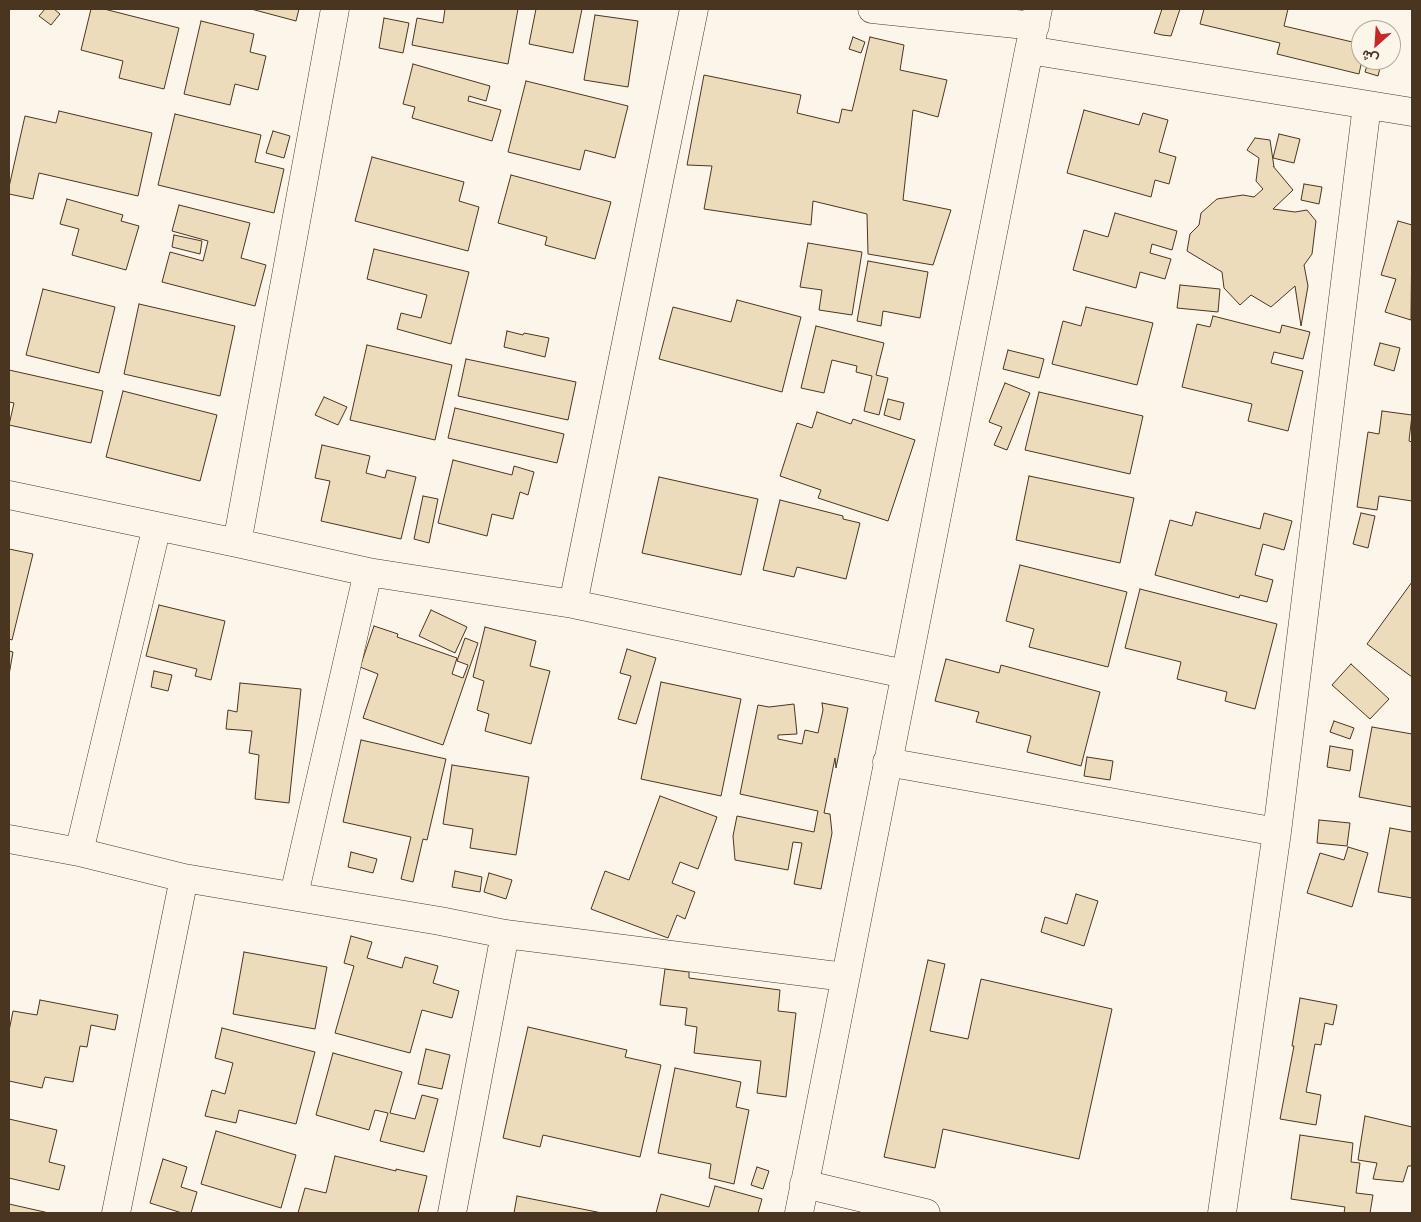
<!DOCTYPE html>
<meta charset="utf-8">
<style>
body{margin:0}
#map{position:relative;width:1421px;height:1222px;overflow:hidden;background:#fbf6e9;font-family:Roboto,Vazirmatn,sans-serif}
canvas{display:block}
.frame{position:absolute;inset:0;border:10px solid #4a3520;pointer-events:none}
.north{position:absolute;left:1351px;top:20px;width:50px;height:50px;box-sizing:border-box;background:#fbf6e9;border:1px solid #b4a999;border-radius:50%;rotate:206deg;font-size:14px;font-weight:700;line-height:20px;text-align:center;color:#4a3520}
.north::after{content:'';display:block;margin:auto;width:18px;height:22px;background:#c62828;clip-path:polygon(50% 0,100% 100%,50% 72%,0 100%)}
</style>
<div id="map">
<canvas width="1421" height="1222"></canvas>
<div class="frame"></div>
<div class="north">ش</div>
</div>
<script>
const ctx = document.querySelector('canvas').getContext('2d');
ctx.lineJoin = 'round';
function fill(path, color) { ctx.fillStyle = color; ctx.fill(path, 'evenodd'); }
const toPath = rows => new Path2D(rows.map(r => 'M' + r).join(''));
function stroke(path, color, width, dash) { ctx.strokeStyle = color; ctx.lineWidth = width; ctx.lineCap = dash ? 'butt' : 'round'; ctx.setLineDash(dash || []); ctx.stroke(path); }
const building = toPath([
 [45,9,54,9,60,14,51,25,39,16,45,9],
 [91,9,104,9,179,28,164,89,119,78,123,61,81,50,91,9],
 [251,9,299,9,296,21,251,9],
 [445,9,518,9,508,64,412,45,417,18,443,23,445,9],
 [536,9,582,9,573,53,529,44,536,9],
 [1162,9,1180,9,1171,36,1162,35,1154,33,1162,9],
 [1204,9,1288,9,1284,26,1361,44,1361,60,1362,60,1359,74,1277,54,1280,43,1200,24,1204,9],
 [595,15,638,21,628,87,584,80,595,15],
 [384,18,409,23,403,53,379,48,384,18],
 [201,21,254,34,250,52,266,56,258,90,235,84,230,105,184,94,201,21],
 [853,37,865,42,861,53,849,49,853,37],
 [870,37,904,45,900,70,947,80,938,117,913,110,903,200,951,210,933,265,868,254,867,214,813,201,811,225,704,209,712,166,687,165,704,75,801,95,797,113,839,123,842,109,852,111,870,37],
 [1369,60,1382,60,1378,76,1365,72,1369,60],
 [413,64,490,86,486,101,469,96,468,101,501,110,492,141,412,118,415,107,403,104,413,64],
 [526,81,628,106,615,158,585,150,580,170,508,152,526,81],
 [1084,110,1139,125,1143,113,1168,120,1159,152,1176,157,1169,184,1155,180,1151,197,1067,173,1084,110],
 [59,111,152,133,138,196,39,173,33,199,9,194,9,187,25,116,56,123,59,111],
 [175,114,261,135,255,162,284,169,274,213,158,185,175,114],
 [273,131,290,136,284,158,266,153,273,131],
 [1279,134,1300,139,1294,163,1273,158,1279,134],
 [1255,138,1270,140,1274,167,1273,166,1293,190,1273,209,1295,212,1307,210,1316,221,1312,254,1304,265,1308,286,1301,326,1295,286,1271,307,1251,295,1240,305,1224,288,1222,272,1187,251,1190,234,1199,225,1201,213,1217,199,1243,195,1254,197,1263,189,1256,181,1259,158,1247,150,1255,138],
 [372,157,464,182,459,201,479,207,468,251,355,221,372,157],
 [511,175,611,202,595,259,545,245,547,237,498,223,511,175],
 [1304,184,1322,187,1319,204,1301,200,1304,184],
 [67,199,123,215,121,221,139,226,126,270,72,255,79,229,60,224,67,199],
 [179,205,250,223,241,258,266,265,255,306,162,282,170,252,203,261,208,241,172,231,179,205],
 [1115,213,1177,231,1172,250,1152,244,1150,253,1171,259,1165,279,1140,272,1136,288,1073,270,1084,230,1108,237,1115,213],
 [1398,221,1412,225,1411,320,1385,312,1396,279,1381,275,1398,221],
 [174,235,202,241,200,254,172,247,174,235],
 [808,243,862,252,852,315,819,310,822,290,800,287,808,243],
 [374,249,469,272,451,344,397,329,401,313,421,318,427,295,367,279,374,249],
 [868,261,928,272,920,318,883,311,881,326,857,321,868,261],
 [1180,285,1220,289,1218,312,1177,308,1180,285],
 [43,289,115,307,99,373,26,355,43,289],
 [737,300,801,317,782,392,659,359,673,307,731,322,737,300],
 [139,304,235,326,220,396,124,374,139,304],
 [1086,307,1153,323,1137,385,1052,364,1063,321,1081,326,1086,307],
 [1213,316,1280,333,1282,325,1310,332,1303,359,1274,352,1271,363,1303,371,1288,431,1248,421,1252,404,1182,387,1197,324,1210,327,1213,316],
 [816,326,884,343,876,375,888,378,879,415,864,411,872,376,856,372,857,366,832,360,824,393,801,388,816,326],
 [507,331,523,335,524,333,549,338,545,357,504,347,507,331],
 [1380,343,1400,348,1394,371,1374,365,1380,343],
 [367,345,452,365,435,440,350,420,367,345],
 [1008,350,1044,359,1039,378,1003,369,1008,350],
 [466,359,576,382,568,420,458,396,466,359],
 [9,370,103,391,91,443,9,425,14,403,9,402,9,370],
 [1005,383,1030,393,1007,450,994,445,1002,427,989,422,1005,383],
 [123,391,217,415,200,481,106,457,123,391],
 [1039,392,1143,416,1130,474,1025,450,1039,392],
 [324,397,347,407,338,425,315,415,324,397],
 [888,399,904,403,900,420,884,415,888,399],
 [455,408,564,434,557,463,448,438,455,408],
 [1382,411,1412,415,1409,441,1412,442,1412,501,1379,496,1377,510,1357,507,1368,432,1379,434,1382,411],
 [817,412,851,424,853,419,915,440,888,521,818,498,821,490,780,476,797,423,812,428,817,412],
 [322,445,370,456,366,473,385,478,387,470,416,477,401,539,321,521,330,481,315,478,322,445],
 [453,460,512,475,514,466,534,472,528,495,520,492,513,519,492,514,487,536,438,523,453,460],
 [1029,476,1134,498,1120,563,1016,540,1029,476],
 [659,477,758,499,741,575,642,553,659,477],
 [423,496,438,499,429,543,414,539,423,496],
 [780,500,843,516,843,519,860,523,846,579,797,567,794,577,763,570,780,500],
 [1196,512,1260,529,1264,513,1292,521,1284,550,1263,544,1255,575,1273,580,1267,602,1240,595,1239,598,1155,575,1170,520,1192,526,1196,512],
 [1361,513,1375,516,1368,548,1353,544,1361,513],
 [9,549,33,554,12,640,9,639,9,549],
 [1020,565,1127,592,1108,667,1029,647,1034,629,1006,621,1020,565],
 [1412,582,1412,677,1367,644,1412,582],
 [1140,589,1277,624,1255,709,1225,701,1227,692,1177,679,1181,662,1125,648,1140,589],
 [159,605,225,621,211,680,195,676,197,669,146,656,159,605],
 [431,610,467,627,455,653,419,636,431,610],
 [374,626,398,634,397,637,457,658,452,674,463,678,468,665,457,661,465,638,478,643,443,745,363,718,378,674,360,667,374,626],
 [485,627,536,641,530,666,550,671,531,744,485,731,489,714,477,710,484,681,473,677,485,627],
 [627,649,656,658,636,724,618,719,631,676,620,673,627,649],
 [9,651,13,652,9,675,9,651],
 [946,659,999,673,1001,665,1100,692,1081,766,1027,752,1031,736,976,722,979,712,935,701,946,659],
 [1351,664,1389,699,1370,719,1332,685,1351,664],
 [154,671,172,675,168,691,151,687,154,671],
 [661,682,741,699,721,796,641,779,661,682],
 [240,683,301,689,289,803,255,799,259,755,249,753,252,731,226,729,228,710,237,712,240,683],
 [822,703,848,708,836,768,835,758,824,813,830,814,832,833,821,889,794,884,802,843,793,842,788,870,735,860,733,836,737,816,814,832,818,811,740,794,758,705,769,707,794,704,797,734,778,735,778,739,802,744,805,730,818,733,823,710,822,703],
 [1334,721,1354,728,1350,739,1330,732,1334,721],
 [1372,727,1412,734,1412,807,1359,797,1372,727],
 [361,740,446,759,427,840,423,839,413,882,401,879,411,837,343,822,361,740],
 [1330,746,1353,750,1350,771,1327,767,1330,746],
 [1087,757,1113,761,1110,780,1084,776,1087,757],
 [452,765,529,777,516,855,470,848,473,829,443,824,452,765],
 [660,796,717,817,698,869,680,862,672,883,695,892,685,919,677,915,668,938,591,909,605,871,629,880,660,796],
 [1319,820,1350,823,1347,846,1317,843,1319,820],
 [1390,828,1412,832,1412,898,1378,892,1390,828],
 [1348,847,1368,853,1352,907,1307,893,1320,853,1344,860,1348,847],
 [351,852,377,859,373,873,348,867,351,852],
 [455,871,482,877,480,892,452,887,455,871],
 [489,873,512,880,506,899,484,892,489,873],
 [1076,894,1098,901,1084,946,1041,932,1045,917,1067,924,1076,894],
 [351,936,372,942,367,958,402,968,405,957,438,966,433,983,459,991,452,1018,422,1010,410,1053,335,1033,354,966,344,963,351,936],
 [244,952,327,967,315,1029,233,1014,244,952],
 [928,960,945,964,930,1031,968,1039,981,979,1112,1009,1079,1159,943,1129,935,1168,884,1157,928,960],
 [665,969,689,972,689,978,780,990,778,1011,796,1013,786,1097,757,1093,761,1061,694,1053,697,1027,685,1025,687,1008,660,1005,665,969],
 [1300,998,1337,1005,1333,1025,1325,1023,1321,1045,1315,1044,1306,1092,1321,1095,1316,1125,1280,1119,1294,1046,1292,1046,1300,998],
 [40,1000,118,1015,115,1030,91,1025,87,1047,80,1046,73,1082,45,1077,42,1088,9,1081,9,1031,13,1011,37,1015,40,1000],
 [528,1027,627,1050,625,1057,661,1065,640,1157,543,1135,540,1147,503,1138,528,1027],
 [222,1028,315,1052,296,1124,239,1110,236,1123,205,1116,212,1090,225,1094,233,1063,215,1058,222,1028],
 [426,1049,450,1055,442,1089,418,1084,426,1049],
 [333,1053,402,1072,390,1113,415,1119,422,1095,438,1099,424,1152,380,1141,388,1113,375,1110,369,1130,316,1115,333,1053],
 [675,1068,741,1082,736,1107,749,1110,734,1184,709,1178,711,1164,658,1153,675,1068],
 [1365,1116,1412,1127,1412,1166,1408,1166,1403,1182,1373,1179,1377,1163,1358,1160,1365,1116],
 [9,1119,57,1130,49,1162,65,1166,59,1190,9,1178,9,1119],
 [216,1131,296,1155,281,1208,201,1184,216,1131],
 [1300,1135,1353,1143,1351,1162,1360,1163,1356,1193,1373,1195,1370,1213,1344,1213,1345,1207,1291,1199,1300,1135],
 [335,1156,396,1171,396,1169,427,1176,418,1213,298,1213,305,1188,326,1193,335,1156],
 [163,1159,187,1167,181,1187,197,1192,191,1213,182,1213,150,1203,163,1159],
 [757,1167,769,1171,763,1189,751,1185,757,1167],
 [715,1186,762,1199,758,1213,656,1213,661,1194,709,1207,715,1186],
 [517,1196,602,1213,514,1213,517,1196],
 [9,1204,49,1213,9,1213,9,1204]
]);
const minor = toPath([
 [872,9,1035,26],
 [1029,50,1412,112],
 [9,495,237,543,368,572,573,604,905,674],
 [237,543,335,9],
 [573,604,694,9],
 [887,762,1277,832],
 [9,839,79,852,184,878,440,921,505,934,845,977],
 [79,852,157,526],
 [294,895,368,572],
 [804,1184,926,1213],
 [116,1213,184,878],
 [452,1213,505,934],
 [799,1213,1029,50,1038,9],
 [1222,1213,1277,832,1367,105]
]);
fill(building, '#ecdcbc');
stroke(building, '#4a3520', 1);
stroke(minor, '#4a3520', 29);
stroke(minor, '#fbf6e9', 28);
</script>
